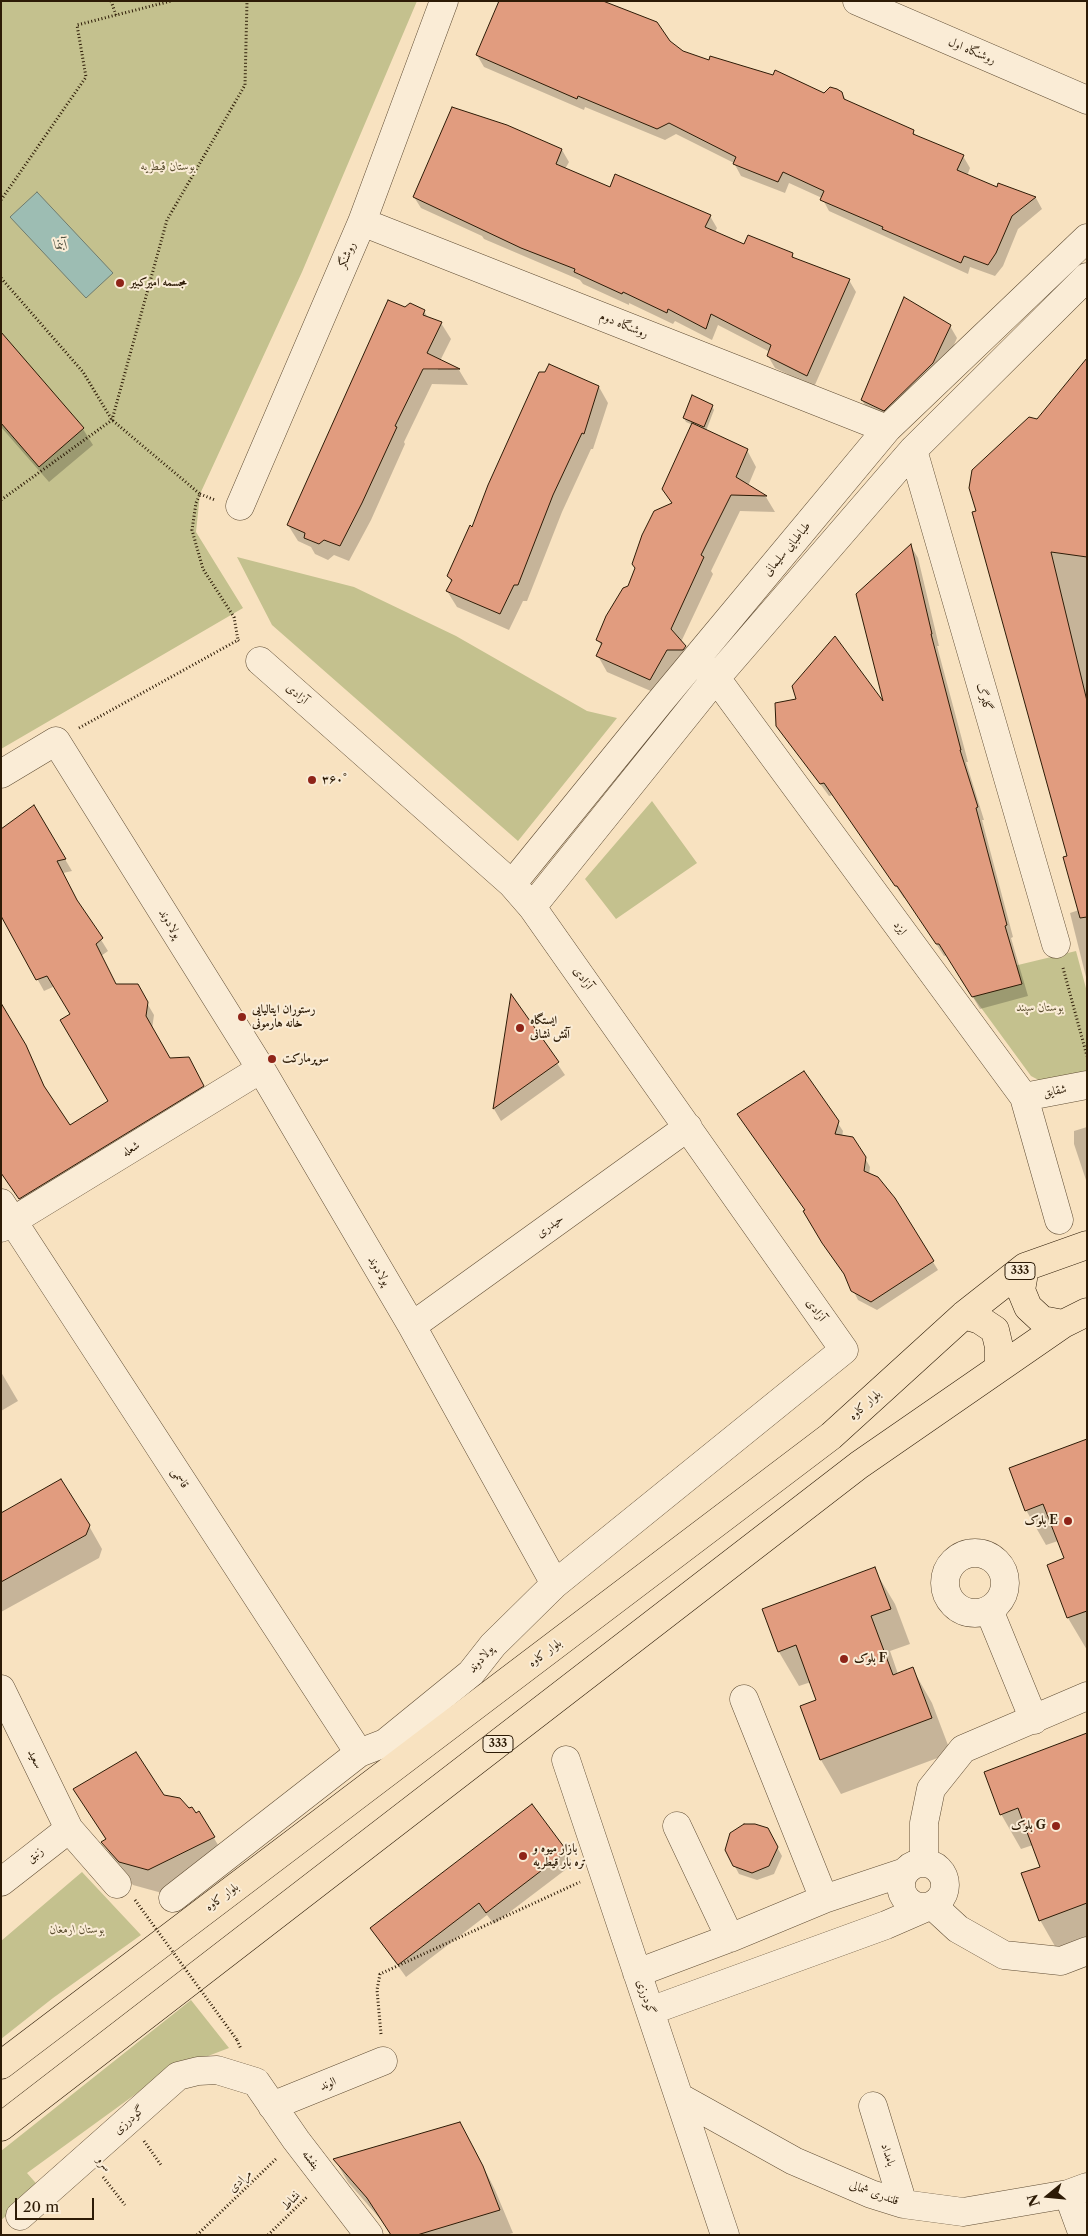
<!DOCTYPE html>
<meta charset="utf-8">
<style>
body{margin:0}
#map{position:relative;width:1088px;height:2236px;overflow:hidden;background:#f8e2c0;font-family:"Libre Caslon Text",serif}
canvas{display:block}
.frame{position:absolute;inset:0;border:2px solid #2d1b06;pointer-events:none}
.north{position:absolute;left:1023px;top:2171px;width:50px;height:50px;-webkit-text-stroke:4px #faecd6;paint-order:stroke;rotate:253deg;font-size:14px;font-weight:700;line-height:20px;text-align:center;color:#2d1b06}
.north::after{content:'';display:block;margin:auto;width:18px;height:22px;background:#2d1b06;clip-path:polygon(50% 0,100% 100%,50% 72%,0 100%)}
.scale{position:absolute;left:15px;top:2198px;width:79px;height:22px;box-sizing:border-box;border:2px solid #2d1b06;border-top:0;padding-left:6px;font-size:15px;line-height:18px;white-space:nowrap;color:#2d1b06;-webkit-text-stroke:4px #faecd6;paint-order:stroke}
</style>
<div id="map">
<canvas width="1088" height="2236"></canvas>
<div class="frame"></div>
<div class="north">N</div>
<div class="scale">20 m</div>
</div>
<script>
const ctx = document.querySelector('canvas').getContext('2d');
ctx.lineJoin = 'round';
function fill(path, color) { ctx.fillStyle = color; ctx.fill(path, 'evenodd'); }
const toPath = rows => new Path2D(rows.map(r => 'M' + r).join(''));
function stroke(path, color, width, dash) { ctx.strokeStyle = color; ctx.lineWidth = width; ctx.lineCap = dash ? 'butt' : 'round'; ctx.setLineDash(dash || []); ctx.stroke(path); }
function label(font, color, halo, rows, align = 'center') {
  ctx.font = font + ' "Libre Caslon Text",Amiri,serif'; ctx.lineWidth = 4; ctx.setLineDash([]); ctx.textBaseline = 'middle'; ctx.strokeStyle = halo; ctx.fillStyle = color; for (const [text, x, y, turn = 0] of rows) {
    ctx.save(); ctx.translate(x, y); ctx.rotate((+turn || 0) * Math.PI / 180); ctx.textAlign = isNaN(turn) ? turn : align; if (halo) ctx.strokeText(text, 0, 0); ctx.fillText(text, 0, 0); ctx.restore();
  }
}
const green = toPath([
 [1,1,417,1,302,272,200,494,196,532,243,608,1,749],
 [237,557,354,587,456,636,587,711,617,718,518,841,272,625],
 [652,801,697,863,616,919,585,879],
 [1076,951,1087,992,1087,1073,1046,1084,1031,1076,960,979],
 [82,1872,141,1935,53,1998,1,2039,1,1941],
 [191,2000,229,2048,166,2072,27,2173,41,2189,1,2220,1,2151]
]);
const water = toPath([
 [37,192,113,273,86,298,10,217,37,192]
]);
const shadow = toPath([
 [669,42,682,52,709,62,824,94,842,93,847,102,913,131,916,136,963,156,970,168,967,176,997,188,999,184,1036,198,1042,209,1018,229,1003,266,995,276,970,267,968,274,829,211,822,198,789,183,785,193,741,176,734,163,676,134,665,140,585,107,584,110,484,67,477,55],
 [562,150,569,162,565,169,610,189,710,216,717,228,715,232,745,246,792,254,795,260,849,280,856,292,814,387,775,368,768,356,770,352,718,325,712,340,675,321,673,324,629,303,629,305,583,284,580,280,484,239,482,236,421,208,414,197],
 [406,309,424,311,428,318,441,323,451,339,440,361,459,370,468,385,432,384,404,442,405,444,371,520,349,561,334,555,328,560,315,554,311,547,298,541,288,525],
 [416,367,438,367,438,370,416,370],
 [950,326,957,338,940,376,891,422,869,413,862,400],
 [1,334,83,429,93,445,49,482,1,427],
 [1087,363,1087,981,1070,913,1079,910,1068,857,978,512,1037,420],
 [599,387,608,403,593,449,591,449,562,512,527,601,523,601,509,630,457,607,447,591,452,583,448,576,473,528],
 [693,397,712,406,714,410,706,431,747,450,756,467,748,486,766,497,775,512,740,511,711,571,713,574,681,642,694,663,660,695,607,672,598,656,602,647,598,640,629,588,672,504,664,489,693,425,686,422,684,418],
 [911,546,918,558,939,646,937,646,968,762,966,762,984,820,982,820,1013,937,1011,938,1028,996,980,1009,948,955,944,956,906,898,904,898,833,795,829,796,778,726,886,707],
 [34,807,72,871,63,873,80,906,108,951,101,956,116,985,137,986,154,1015,152,1029,170,1059,195,1070,210,1098,27,1210,6,1180,25,1046,48,1094,70,1127,110,1101,71,1014,55,986,44,991,14,937],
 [512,997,565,1075,501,1121,494,1109],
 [837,1122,843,1131,842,1137,865,1158,870,1167,869,1175,894,1199,938,1270,877,1310,858,1300,847,1278,805,1211],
 [1087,1127,1087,1183,1074,1144,1074,1131],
 [1,1372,18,1401,1,1411],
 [1087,1440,1087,1650,1068,1618,1048,1566,1065,1559,1058,1541,1046,1545,1026,1510],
 [1,1515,89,1526,102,1549,99,1558,1,1612],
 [874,1569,895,1604,910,1644,890,1651,898,1674,912,1668,932,1703,951,1753,841,1794,821,1760,818,1701,811,1682,799,1686,779,1652],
 [1087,1734,1087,1945,1060,1955,1040,1920,1042,1867,1033,1845,1021,1849,1001,1814],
 [74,1789,164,1796,196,1815,199,1813,227,1860,162,1893,133,1885,116,1865,103,1842,106,1840],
 [767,1829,782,1856,774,1874,757,1880,739,1874,726,1850],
 [566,1851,573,1864,494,1924,487,1915,406,1977,371,1928],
 [473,2146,495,2190,513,2233,506,2235,391,2235,382,2221,348,2182,335,2160]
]);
const building = toPath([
 [499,1,603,1,657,22,670,41,683,51,709,60,710,56,773,75,775,70,824,93,830,87,837,89,842,92,844,99,914,130,913,134,964,155,957,170,997,187,998,183,1036,197,1012,216,996,253,988,265,964,256,961,263,882,229,883,227,820,200,824,191,783,172,778,182,733,164,736,157,669,123,657,129,578,96,577,99,476,55,499,1],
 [452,107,507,125,562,149,556,164,610,187,615,174,711,215,705,227,744,244,748,235,793,253,792,257,850,279,807,376,767,356,771,345,711,314,706,329,668,309,667,313,623,292,622,294,574,272,575,269,521,248,413,197,452,107],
 [904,297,951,325,933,363,884,411,861,400,904,297],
 [388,300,405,307,410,303,425,310,423,315,442,322,427,353,460,369,423,369,395,426,397,427,362,503,340,546,324,540,319,544,304,538,305,533,287,525,388,300],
 [1,332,84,428,39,467,1,423,1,332],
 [1087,358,1087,557,1051,552,1087,701,1087,917,1080,918,1063,857,1067,856,972,512,976,511,969,488,972,470,1029,417,1037,419,1087,358],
 [549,364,599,386,584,434,582,433,553,495,518,585,514,585,500,614,446,591,452,580,447,576,470,525,472,527,488,485,539,372,545,372,549,364],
 [692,395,713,405,704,427,683,418,692,395],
 [692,423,748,449,736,477,767,496,731,495,701,555,704,557,671,629,686,646,683,650,667,650,650,680,596,656,602,643,596,640,606,616,623,588,628,586,635,568,632,564,642,535,654,511,672,503,662,489,692,423],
 [911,544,932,634,931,634,961,750,960,750,978,807,976,808,1007,925,1005,926,1022,984,972,997,939,944,936,944,897,886,895,886,824,783,820,784,776,726,775,703,796,699,792,686,835,636,883,701,856,594,911,544],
 [34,805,66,859,57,861,77,900,103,938,96,944,116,984,138,984,148,1002,146,1016,170,1058,189,1057,204,1086,19,1199,1,1173,1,1003,26,1045,44,1086,70,1125,108,1101,60,1020,70,1014,47,976,36,980,1,916,1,829,34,805],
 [511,994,559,1062,493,1109,511,994],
 [804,1071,839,1121,835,1134,853,1137,866,1157,864,1171,878,1177,895,1198,934,1261,871,1302,851,1291,844,1274,822,1243,803,1211,805,1210,737,1114,804,1071],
 [1087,1439,1087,1611,1067,1618,1047,1565,1064,1558,1043,1504,1025,1511,1009,1468,1087,1439],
 [61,1479,90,1525,86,1535,1,1582,1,1513,61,1479],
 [875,1567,891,1609,871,1616,893,1675,913,1667,932,1718,820,1760,800,1706,816,1700,796,1645,778,1652,762,1609,875,1567],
 [1087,1733,1087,1903,1039,1921,1021,1873,1040,1867,1018,1808,1000,1815,984,1772,1087,1733],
 [136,1752,164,1795,180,1798,189,1808,192,1807,196,1813,199,1811,215,1837,148,1870,119,1862,101,1842,106,1839,73,1789,136,1752],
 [532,1804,567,1851,486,1913,479,1903,398,1965,370,1928,532,1804],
 [744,1824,755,1824,768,1828,778,1847,769,1866,752,1873,733,1866,725,1850,730,1833,744,1824],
 [460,2122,483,2166,500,2210,417,2235,391,2235,367,2198,333,2159,460,2122]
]);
const path = toPath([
 [111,1,116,15],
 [1,200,86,77,77,25,171,1],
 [1,278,83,372,112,420,200,494,196,503,192,530,203,569,234,617,238,640],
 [200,494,215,500],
 [1,500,112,420,167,220,245,85,247,1],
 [79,728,238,640,239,641],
 [1063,968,1087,1056],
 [381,2034,377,1990,380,1974,580,1882],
 [237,2040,241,2049],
 [144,2141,161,2165],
 [103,2177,125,2205],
 [197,2235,277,2158],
 [268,2235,307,2197]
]);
const minor = toPath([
 [857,1,1087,100],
 [362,222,887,429],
 [913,450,1056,944],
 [240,506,362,222,444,1],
 [702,665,716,678,1024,1097,1059,1220],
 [1,774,56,741,261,1069,412,1326,555,1584],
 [512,884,659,703,887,429,1087,238],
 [532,907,716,678,913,450,1087,277],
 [1024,1097,1087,1085],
 [1,1203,359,1753],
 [1,1228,261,1069],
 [412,1326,688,1127],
 '945 1583a30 30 0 1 1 60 0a30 30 0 1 1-60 0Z',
 [989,1610,1034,1720],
 [1,1689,69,1829,117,1884],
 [744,1699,824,1899],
 [566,1760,725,2235],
 [677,1826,730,1938],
 '901 1885a22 22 0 1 1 44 0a22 22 0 1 1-44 0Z',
 [924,1863,924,1823,931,1789,963,1749,1087,1696],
 [1,1882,69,1829],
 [173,1898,359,1753,385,1743,471,1673,493,1645,555,1584,844,1350,532,907,512,884,260,661],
 [637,1973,730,1938,824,1899,905,1872],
 [650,2011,886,1925,932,1905,958,1929,1004,1955,1061,1961,1087,1951],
 [679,2097,794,2161,871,2194,903,2204,963,2212,1068,2194,1087,2187],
 [272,2106,383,2061],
 [873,2106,903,2204],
 [1068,2194,1083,2235],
 [20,2216,178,2076,198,2071,217,2070,256,2082,296,2140,369,2235]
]);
const major = toPath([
 [1025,1267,1021,1290,1028,1307,1042,1320,1063,1324],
 [964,1315,980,1320,995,1330,999,1347,999,1367],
 [1,2065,831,1436,964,1315,1025,1267,1087,1245],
 [1,2127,859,1465,1063,1324,1087,1312]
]);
const pathBridge = toPath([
 [135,1900,237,2040]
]);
const markers = [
 [120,283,5,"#8f2418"],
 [312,780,5,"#8f2418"],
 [242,1017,5,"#8f2418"],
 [520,1028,5,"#8f2418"],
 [272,1059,5,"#8f2418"],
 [1068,1521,5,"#8f2418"],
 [844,1659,5,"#8f2418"],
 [1056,1826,5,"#8f2418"],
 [523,1856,5,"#8f2418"]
];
const shields = [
 [1020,1271,30],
 [498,1744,30]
];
const shieldNames = [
 ["333",1020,1271],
 ["333",498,1744]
];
const streetNames = [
 ["روشنگاه اول",972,51,23],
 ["روشنگر",347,255,-67],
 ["روشنگاه دوم",624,325,22],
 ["طباطبایی سلیمانی",787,549,-50],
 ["آزادی",297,694,41],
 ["گلبرگ",984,697,74],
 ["پولادوند",170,924,58],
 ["ایزد",900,928,54],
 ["آزادی",583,978,55],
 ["شقایق",1055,1091,-11],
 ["شعله",131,1149,-32],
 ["حیدری",550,1226,-36],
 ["پولادوند",379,1271,59],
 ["آزادی",816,1310,55],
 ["بلوار کاوه",865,1405,-42],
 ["قاسمی",180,1478,57],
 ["بلوار کاوه",545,1653,-37],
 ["پولادوند",481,1659,-50],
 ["سعید",35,1759,64],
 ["زنبق",35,1855,-38],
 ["بلوار کاوه",222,1897,-37],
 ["گودرزی",646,1997,71],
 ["الوند",328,2084,-22],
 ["گودرزی",129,2120,-42],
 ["بامداد",888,2155,73],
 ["بنفشه",311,2160,52],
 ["سرو",104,2164,52],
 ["مرادی",240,2181,-44],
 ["قلندری شمالی",874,2193,20],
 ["نشاط",291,2201,-44]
];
const parkNames = [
 ["بوستان قیطریه",168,167],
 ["بوستان سپند",1040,1008],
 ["بوستان ارمغان",77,1930]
];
const poiNames = [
 ["مجسمه امیرکبیر",130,283],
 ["۳۶۰°",322,780],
 ["رستوران ایتالیایی",252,1010],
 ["خانه هارمونی",252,1024],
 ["ایستگاه",530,1021],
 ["آتش نشانی",530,1035],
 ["سوپرمارکت",282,1059],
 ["بلوک E",1058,1521,"right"],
 ["بلوک F",854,1659],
 ["بلوک G",1046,1826,"right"],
 ["بازار میوه و",533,1849],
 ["تره بار قیطریه",533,1863]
];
const waterNames = [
 ["آبنما",61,245]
];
fill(green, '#c4c18e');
fill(water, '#9dbdb3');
stroke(water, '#707c6e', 1);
fill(shadow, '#0003');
fill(building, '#e19c7f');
stroke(building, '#2d1b06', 1);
stroke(minor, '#604d34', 29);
stroke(major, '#2d1b06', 29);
stroke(path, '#2d1b06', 3, [1, 2.5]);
stroke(minor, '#faecd6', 28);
stroke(major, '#f8e2c0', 28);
stroke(pathBridge, '#2d1b06', 3, [1, 2.5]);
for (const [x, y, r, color] of markers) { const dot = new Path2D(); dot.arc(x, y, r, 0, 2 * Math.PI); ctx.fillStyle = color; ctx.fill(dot); stroke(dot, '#faecd6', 2); }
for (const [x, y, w] of shields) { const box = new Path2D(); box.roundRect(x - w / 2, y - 8.5, w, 17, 4); ctx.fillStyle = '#faecd6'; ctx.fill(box); stroke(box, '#2d1b06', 1); }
label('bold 11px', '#2d1b06', null, shieldNames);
label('12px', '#2d1b06', '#faecd6', streetNames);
label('italic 12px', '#5a4d2f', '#faecd6', parkNames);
label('bold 12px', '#2d1b06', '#faecd6', poiNames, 'left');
label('italic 14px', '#545443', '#faecd6', waterNames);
</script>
